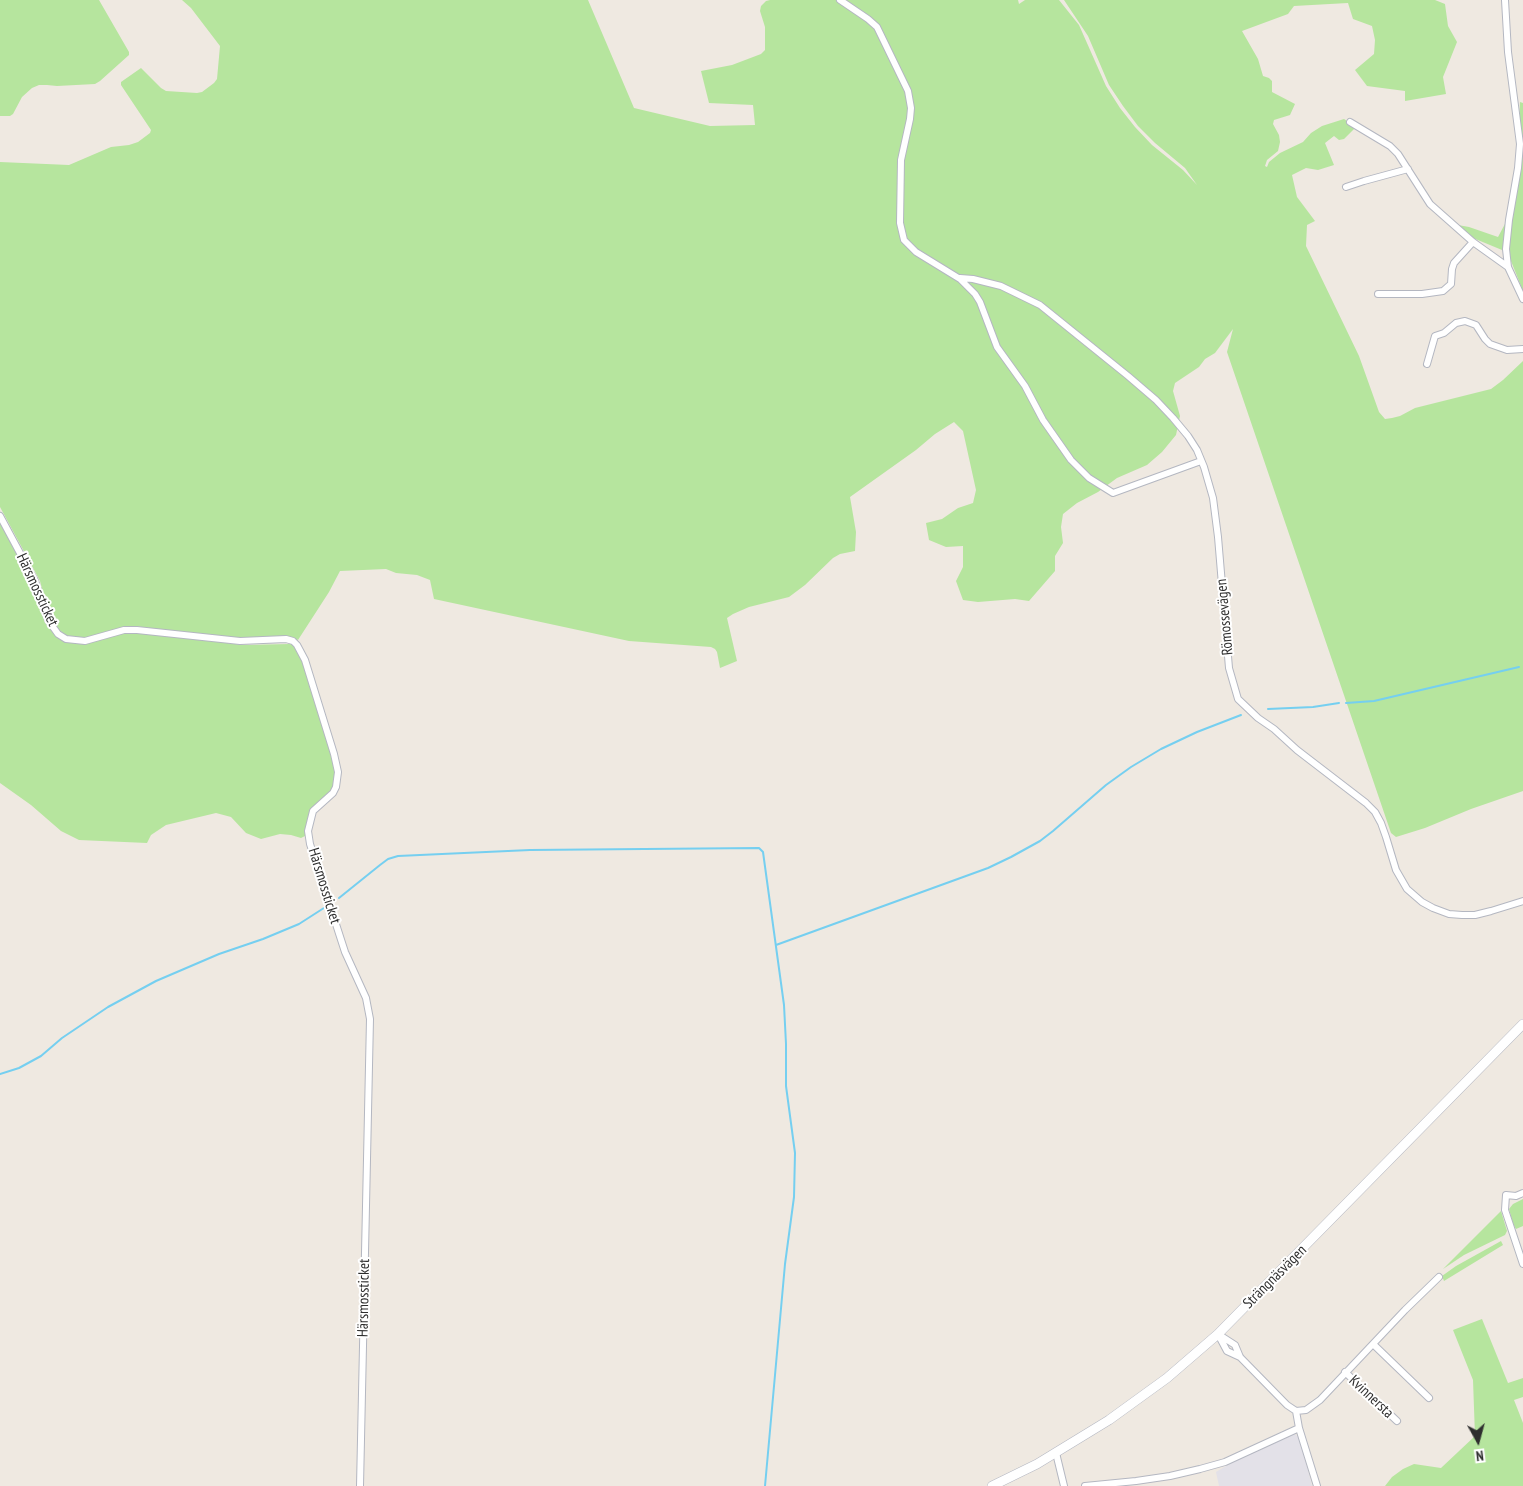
<!DOCTYPE html>
<meta charset="utf-8">
<style>
body{margin:0}
#map{position:relative;width:1523px;height:1486px;overflow:hidden;background:#efe9e1;font-family:"PT Sans Narrow",sans-serif}
canvas{display:block}
.north{position:absolute;left:1453px;top:1416px;width:50px;height:50px;-webkit-text-stroke:4px #fff;paint-order:stroke;rotate:173deg;font-size:14px;font-weight:700;line-height:20px;text-align:center;color:#2e2e2e}
.north::after{content:'';display:block;margin:auto;width:18px;height:22px;background:#2e2e2e;clip-path:polygon(50% 0,100% 100%,50% 72%,0 100%)}
</style>
<div id="map">
<canvas width="1523" height="1486"></canvas>
<div class="north">N</div>
</div>
<script>
const ctx = document.querySelector('canvas').getContext('2d');
ctx.lineJoin = 'round';
function fill(path, color) { ctx.fillStyle = color; ctx.fill(path, 'evenodd'); }
const toPath = rows => new Path2D(rows.map(r => 'M' + r).join(''));
function stroke(path, color, width, dash) { ctx.strokeStyle = color; ctx.lineWidth = width; ctx.lineCap = dash ? 'butt' : 'round'; ctx.setLineDash(dash || []); ctx.stroke(path); }
function label(font, color, halo, rows, align = 'center') {
  ctx.font = font + ' "PT Sans Narrow",sans-serif'; ctx.lineWidth = 4; ctx.setLineDash([]); ctx.textBaseline = 'middle'; ctx.strokeStyle = halo; ctx.fillStyle = color; for (const [text, x, y, turn = 0] of rows) {
    ctx.save(); ctx.translate(x, y); ctx.rotate((+turn || 0) * Math.PI / 180); ctx.textAlign = isNaN(turn) ? turn : align; if (halo) ctx.strokeText(text, 0, 0); ctx.fillText(text, 0, 0); ctx.restore();
  }
}
const industrial = toPath([
 [1295,1434,1300,1439,1312,1486,1219,1486,1216,1472,1236,1460]
]);
const green = toPath([
 [0,0,99,0,129,52,129,55,100,81,95,84,57,86,47,85,39,85,32,88,22,97,13,114,10,116,0,116],
 [182,0,588,0,634,108,710,126,755,125,753,105,709,103,701,71,732,65,761,54,765,50,765,27,760,11,761,6,766,1,770,0,1018,0,1019,4,1025,0,1059,0,1079,25,1106,86,1120,108,1135,127,1152,145,1183,170,1197,185,1185,168,1155,143,1138,126,1123,106,1109,85,1088,36,1064,0,1435,0,1445,4,1448,26,1457,42,1443,77,1446,94,1405,101,1405,91,1367,86,1355,70,1374,54,1375,40,1372,26,1353,19,1348,3,1294,6,1288,14,1242,31,1258,59,1263,76,1269,78,1272,81,1272,92,1295,104,1290,115,1274,120,1273,124,1279,135,1280,142,1278,151,1267,160,1265,166,1267,167,1269,162,1280,153,1303,142,1311,133,1322,126,1344,119,1356,127,1344,139,1339,140,1334,136,1325,143,1334,165,1318,170,1306,168,1292,175,1297,197,1315,221,1307,225,1306,246,1359,356,1379,412,1385,419,1392,418,1400,416,1415,408,1491,389,1503,380,1523,361,1523,791,1471,809,1425,828,1396,837,1391,833,1227,352,1233,329,1215,353,1205,359,1199,367,1175,383,1173,391,1180,416,1176,435,1162,452,1147,465,1117,478,1098,492,1077,503,1063,514,1061,527,1063,543,1055,556,1055,571,1029,601,1015,599,978,602,963,600,956,581,963,567,963,546,946,547,929,540,926,523,942,519,958,508,973,503,976,490,963,431,954,422,935,434,916,450,850,497,856,532,855,551,840,554,833,558,805,585,789,597,749,607,733,614,727,618,737,661,720,668,717,652,715,649,711,647,629,641,434,599,430,580,417,575,396,573,386,569,340,571,329,592,298,640,292,637,242,639,133,626,120,629,99,636,77,639,67,636,59,630,50,620,40,581,0,507,0,162,69,165,111,147,129,145,138,142,150,133,151,130,121,85,121,82,141,68,161,88,166,91,197,93,202,92,214,83,217,79,220,46,191,8],
 [1520,102,1523,103,1523,291,1509,256,1502,250,1473,238,1458,225,1469,227,1498,237,1506,222,1517,171],
 [0,515,29,568,48,623,74,643,133,631,243,645,290,644,295,645,300,652,337,770,334,788,314,807,307,835,301,838,291,835,280,834,261,839,246,833,231,817,216,813,166,825,151,835,147,843,79,840,61,831,31,805,0,783],
 [1523,1199,1523,1226,1516,1229,1513,1224,1509,1209,1513,1204],
 [1501,1211,1507,1231,1505,1235,1464,1255,1443,1269],
 [1501,1241,1503,1245,1444,1281,1442,1276,1456,1266],
 [1482,1319,1508,1383,1523,1378,1523,1397,1514,1400,1523,1423,1523,1486,1385,1486,1392,1477,1403,1469,1414,1464,1441,1468,1475,1436,1473,1380,1453,1330]
]);
const stream = toPath([
 [1346,703,1374,701,1519,667],
 [1268,709,1313,707,1339,703],
 [339,898,380,865,388,859,398,856,530,850,759,848,763,852,784,1005,786,1044,786,1086,795,1153,794,1197,785,1264,765,1486],
 [776,945,988,868,1011,857,1040,841,1053,831,1106,785,1131,767,1161,749,1197,732,1241,715],
 [0,1074,19,1068,41,1056,62,1038,108,1007,156,981,219,954,263,939,299,924,327,906]
]);
const street = toPath([
 [840,0,868,19,877,27,908,91,911,108,910,119,901,160,900,223,904,240,916,252,960,279,975,294,980,302,997,347,1025,386,1043,420,1071,460,1089,478,1113,493,1201,461],
 [1505,0,1508,52,1520,144,1518,168,1509,220,1506,249,1508,267,1523,299],
 [1350,122,1390,146,1398,154,1430,204,1473,242,1508,267],
 [1346,187,1364,181,1408,169],
 [960,278,973,279,1001,286,1040,305,1128,376,1156,400,1173,418,1188,436,1197,450,1204,467,1213,498,1218,537,1229,668,1238,699,1258,718,1274,729,1297,750,1366,803,1375,812,1381,823,1386,837,1396,870,1407,889,1422,902,1433,908,1449,914,1462,915,1475,915,1491,911,1523,901],
 [1378,294,1422,294,1443,291,1451,284,1452,269,1454,263,1473,242],
 [1427,364,1435,336,1444,333,1456,323,1465,321,1476,325,1485,339,1490,344,1507,350,1523,349],
 [0,516,35,581,48,620,58,634,66,639,85,641,124,630,137,630,240,641,286,639,293,641,297,645,305,660,334,754,338,772,336,787,333,793,313,811,308,831,310,844,345,952,366,998,370,1019,360,1486],
 [1523,1193,1516,1196,1506,1195,1505,1210,1523,1264],
 [1218,1334,1235,1345,1240,1357,1287,1405,1296,1411,1306,1410,1320,1400,1405,1310,1439,1277],
 [1219,1336,1227,1351,1240,1357],
 [1373,1344,1429,1398],
 [1345,1372,1397,1421],
 [1296,1411,1299,1428,1317,1486],
 [1056,1453,1064,1486],
 [1085,1486,1136,1481,1170,1476,1200,1469,1225,1462,1299,1428]
]);
const secondary = toPath([
 [992,1486,1037,1464,1109,1420,1167,1378,1218,1334,1523,1024]
]);
const streetNames = [
 ["Härsmossticket",37,590,65],
 ["Römossevägen",1225,617,-95],
 ["Härsmossticket",324,886,73],
 ["Strängnäsvägen",1275,1277,-45],
 ["Härsmossticket",364,1298,-89],
 ["Kvinnersta",1371,1397,43]
];
fill(industrial, '#e3e1e8');
fill(green, '#b6e59e');
stroke(stream, '#75cff0', 2);
stroke(street, '#b4b7c1', 8);
stroke(secondary, '#b4b7c1', 10);
stroke(street, '#fff', 6);
stroke(secondary, '#fff', 9);
label('15px', '#2e2e2e', '#fff', streetNames);
</script>
